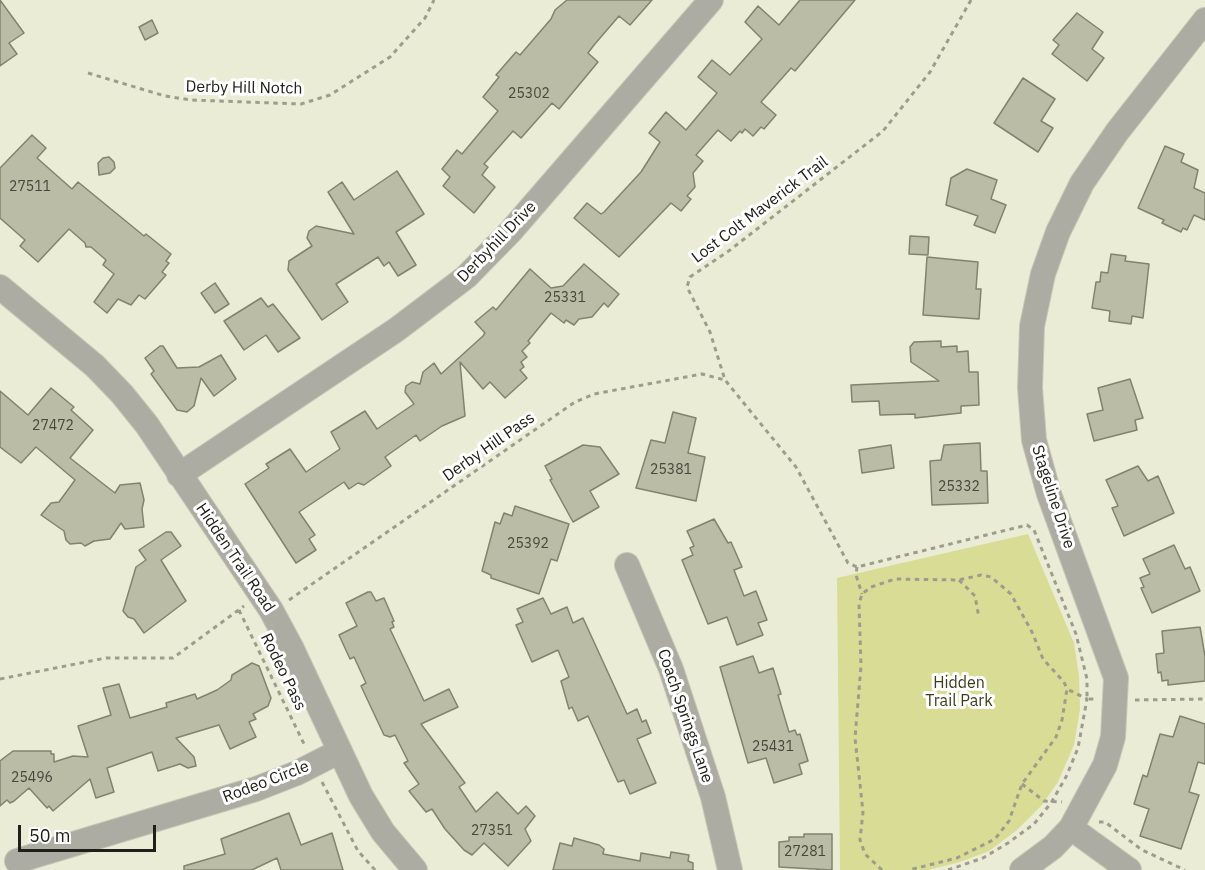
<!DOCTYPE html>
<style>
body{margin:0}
#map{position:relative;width:1205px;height:870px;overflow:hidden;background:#ebecd6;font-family:"IBM Plex Sans",sans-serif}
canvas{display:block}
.scale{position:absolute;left:18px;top:825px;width:138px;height:27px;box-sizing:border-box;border:3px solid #202018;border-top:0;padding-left:8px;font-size:18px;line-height:21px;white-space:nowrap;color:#202018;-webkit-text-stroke:4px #fff;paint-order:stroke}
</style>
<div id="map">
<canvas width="1205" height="870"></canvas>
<div class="scale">50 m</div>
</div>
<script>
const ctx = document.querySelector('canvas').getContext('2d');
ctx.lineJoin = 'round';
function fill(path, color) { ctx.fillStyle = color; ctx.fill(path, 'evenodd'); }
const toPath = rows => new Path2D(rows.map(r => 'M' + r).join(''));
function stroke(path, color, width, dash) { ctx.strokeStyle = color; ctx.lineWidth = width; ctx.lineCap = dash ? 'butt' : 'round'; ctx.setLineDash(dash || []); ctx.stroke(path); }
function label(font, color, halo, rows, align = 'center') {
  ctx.font = font + ' "IBM Plex Sans",sans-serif'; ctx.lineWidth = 6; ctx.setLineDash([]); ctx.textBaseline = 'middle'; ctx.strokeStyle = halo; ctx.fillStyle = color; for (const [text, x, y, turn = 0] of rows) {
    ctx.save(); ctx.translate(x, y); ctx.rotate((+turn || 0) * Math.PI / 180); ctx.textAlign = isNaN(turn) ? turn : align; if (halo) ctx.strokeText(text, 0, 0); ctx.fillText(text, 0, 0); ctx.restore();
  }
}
const green = toPath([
 [1028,534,1074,643,1079,676,1080,709,1074,745,1058,782,1042,805,1017,830,989,851,960,862,928,870,840,870,837,578]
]);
const building = toPath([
 [0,0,24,33,9,43,17,54,0,66,0,0],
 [567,0,652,0,630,25,619,16,594,45,588,53,598,62,559,109,552,103,521,138,513,131,484,164,488,167,482,175,495,187,474,213,443,186,450,177,442,169,457,150,462,154,498,111,483,97,499,77,496,75,516,52,520,55,551,19,555,10,567,0],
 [800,0,855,0,795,71,791,68,761,102,776,115,764,129,761,127,753,136,745,129,742,133,740,131,731,141,718,130,696,155,703,161,693,173,695,187,687,196,691,199,681,211,671,203,619,257,574,218,587,203,601,214,604,212,641,172,660,142,649,133,666,112,686,130,717,93,698,77,712,60,730,75,762,39,745,22,758,6,779,25,800,0],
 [1077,13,1103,32,1092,49,1104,58,1087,81,1052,54,1059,45,1053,40,1077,13],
 [152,20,158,33,145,40,139,27,152,20],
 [1023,78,1055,99,1041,121,1053,128,1038,152,994,123,1023,78],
 [32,135,46,148,37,158,72,189,78,182,144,236,146,234,171,254,166,261,169,263,162,272,166,275,145,299,139,295,131,305,118,299,107,313,94,302,114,274,103,265,106,260,91,247,86,247,85,243,69,229,38,262,20,246,25,240,0,218,0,168,32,135],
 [1165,146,1184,154,1181,162,1198,170,1194,188,1205,193,1205,220,1194,215,1187,230,1183,228,1181,232,1162,223,1164,220,1138,208,1165,146],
 [109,157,114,162,115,168,110,173,99,175,98,163,103,158,109,157],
 [967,169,997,180,991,199,1006,205,995,233,974,225,978,216,946,205,951,178,967,169],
 [397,171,424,214,396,232,416,265,398,276,389,262,384,266,378,257,336,284,348,302,322,320,288,270,289,261,312,246,307,238,309,231,316,226,354,234,328,192,342,182,354,200,397,171],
 [910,236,929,237,928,255,909,254,910,236],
 [1111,254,1126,256,1125,261,1149,264,1143,318,1132,316,1131,324,1109,321,1110,311,1092,308,1096,282,1100,282,1101,272,1108,273,1111,254],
 [927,257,978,262,976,289,981,289,979,319,923,315,927,257],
 [584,264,619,294,608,307,604,303,592,317,579,319,574,325,566,320,564,323,551,313,528,341,530,343,522,351,527,357,521,362,524,367,520,370,527,378,505,398,490,382,483,389,460,362,465,416,442,426,420,441,416,435,385,457,391,466,364,485,358,483,349,489,344,482,299,512,315,535,309,539,316,550,296,563,245,484,269,468,266,464,290,449,306,472,340,449,331,432,365,411,377,429,414,404,405,392,406,386,412,382,420,384,423,372,434,363,441,374,483,336,485,333,475,322,493,307,496,310,530,269,551,288,563,286,584,264],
 [215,283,229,304,215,313,201,293,215,283],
 [261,298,268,307,273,304,300,338,278,352,266,335,244,350,224,321,261,298],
 [941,341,941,347,957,346,957,352,968,351,969,372,978,372,979,405,961,406,961,413,915,418,915,414,880,415,879,401,852,402,851,385,939,381,911,362,910,347,914,342,941,341],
 [160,346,163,346,177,368,199,367,221,355,236,379,214,396,201,378,194,406,187,412,177,410,151,374,154,371,145,358,160,346],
 [1130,379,1143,418,1135,420,1137,430,1094,441,1087,414,1103,410,1098,388,1130,379],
 [51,388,74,407,71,410,93,430,70,458,115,493,120,485,140,483,144,500,142,509,144,527,125,529,121,523,110,539,94,541,85,546,81,543,70,544,66,540,64,531,41,515,51,503,59,502,75,480,36,447,21,463,0,447,0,391,28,415,51,388],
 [673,412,696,418,688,453,705,457,696,501,636,488,651,440,665,443,673,412],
 [980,443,981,471,987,471,988,503,932,505,930,461,941,460,944,445,980,443],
 [583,445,600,447,619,474,590,491,599,507,573,522,550,480,552,479,545,466,583,445],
 [891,445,894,468,862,473,859,450,891,445],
 [1138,466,1148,481,1158,476,1174,513,1124,536,1112,508,1118,506,1106,480,1138,466],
 [515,506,569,524,557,561,551,559,539,594,491,578,491,575,482,571,495,522,500,524,504,513,512,516,515,506],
 [714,519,728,543,731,542,742,567,734,570,744,596,756,591,767,620,758,623,763,635,737,645,727,617,708,624,682,560,693,555,690,548,694,546,687,531,714,519],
 [166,532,171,532,181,546,161,560,186,601,144,633,134,619,128,617,123,611,136,567,146,560,139,550,166,532],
 [1174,545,1185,569,1190,567,1200,591,1152,613,1141,588,1144,587,1140,578,1150,574,1143,559,1174,545],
 [368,592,371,592,376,601,384,598,394,621,392,622,394,627,390,629,424,701,449,689,458,707,421,724,465,783,459,787,476,812,497,792,518,814,526,806,535,816,525,829,531,841,508,866,484,843,472,855,464,850,445,829,432,809,426,812,409,791,419,784,404,763,408,761,395,735,390,737,384,735,361,686,366,683,354,657,350,659,339,635,357,626,346,603,368,592],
 [543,598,551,614,567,607,573,623,583,618,627,714,637,709,642,722,646,720,651,733,637,739,656,783,630,794,624,780,618,782,588,716,578,721,572,707,569,709,561,681,569,677,558,650,532,662,516,625,523,622,517,609,543,598],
 [1200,627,1205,656,1205,681,1168,685,1168,680,1162,681,1161,672,1158,673,1156,654,1164,653,1162,631,1200,627],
 [753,656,759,673,773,668,781,694,778,695,789,732,795,730,797,735,800,734,808,761,799,764,802,774,774,783,766,758,748,763,720,667,753,656],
 [252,663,259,666,271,698,268,706,253,714,256,719,249,722,256,737,230,749,219,725,176,738,194,757,196,766,188,768,180,764,158,771,152,752,107,768,114,792,96,798,90,779,53,811,49,806,47,808,29,788,14,801,10,803,7,800,0,806,0,761,13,751,51,751,51,754,54,754,54,762,73,756,88,757,78,726,111,715,103,688,119,684,130,718,167,707,166,703,195,694,197,699,217,690,231,680,232,675,252,663],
 [1180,716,1205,724,1205,764,1198,762,1189,792,1199,795,1181,849,1140,836,1149,809,1134,804,1143,775,1147,777,1160,734,1173,737,1180,716],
 [289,813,301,845,332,833,343,870,281,870,277,858,252,870,184,870,184,866,225,854,221,839,289,813],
 [804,834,832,834,832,870,779,867,779,842,789,841,789,837,804,837,804,834],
 [574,838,599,845,604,849,603,854,640,861,641,853,670,858,671,852,689,855,688,861,693,863,693,870,553,870,560,843,572,846,574,838]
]);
const path = toPath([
 [971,0,930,72,883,131,730,250,690,277,687,287,710,332,725,380,796,467,848,563,857,567,1027,525,1034,530,1076,634,1087,679,1087,699,1095,699],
 [88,73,165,96,191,100,301,104,330,95,390,57,425,18,434,0],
 [857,567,856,575,862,594],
 [959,580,975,596,979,618],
 [289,600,575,402,594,394,702,374,725,380],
 [239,610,305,746],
 [0,679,106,658,173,658,244,606],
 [1135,700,1205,699],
 [322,782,358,851,375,870],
 [1022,784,1044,801,1062,802],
 [1099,822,1105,822,1142,850,1185,870],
 [882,870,865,854,860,840,863,812,855,738,861,666,859,604,862,594,871,587,895,579,959,580,981,575,991,577,1011,594,1032,632,1043,659,1064,682,1067,689,1062,720,1056,737,1022,784,1009,821,995,839,957,858,909,870],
 [948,870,983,858,1008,843,1034,824,1051,803,1066,777,1078,748,1087,699,1067,689]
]);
const minor = toPath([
 [0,287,95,366,122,394,147,425,271,610,292,649,361,796,383,832,415,870],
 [179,475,396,330,466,277,511,231,711,0],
 [627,565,671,669,713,797,730,870],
 [1071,828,1105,765,1113,737,1116,678,1049,494,1034,440,1030,388,1032,326,1043,274,1058,232,1082,183,1117,132,1205,20],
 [17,861,256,789,297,773,340,751],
 [1022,870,1053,847,1071,828,1129,870]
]);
const numberNames = [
 ["25302",529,94],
 ["27511",30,187],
 ["25331",565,298],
 ["27472",53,426],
 ["25381",671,470],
 ["25332",959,487],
 ["25392",528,544],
 ["25431",773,747],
 ["25496",32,778],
 ["27351",492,831],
 ["27281",805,852]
];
const streetNames = [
 ["Derby Hill Notch",244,88,1],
 ["Lost Colt Maverick Trail",760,210,-37],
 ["Derbyhill Drive",497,242,-46],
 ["Derby Hill Pass",489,447,-35],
 ["Stageline Drive",1053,497,72],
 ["Hidden Trail Road",235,558,56],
 ["Rodeo Pass",283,672,64],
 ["Coach Springs Lane",685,716,71],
 ["Rodeo Circle",266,782,-21]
];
const parkNames = [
 ["Hidden",959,683],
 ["Trail Park",959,701]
];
fill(green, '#d9dc94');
fill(building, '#bbbca6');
stroke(building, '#82836e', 1.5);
stroke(minor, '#c6c7b4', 26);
stroke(path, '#9c9d8c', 3, [4.5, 4.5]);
stroke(minor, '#acaca3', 24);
label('14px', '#47473c', null, numberNames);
label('16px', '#202018', '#fff', streetNames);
label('16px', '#3d3e19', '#fff', parkNames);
</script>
